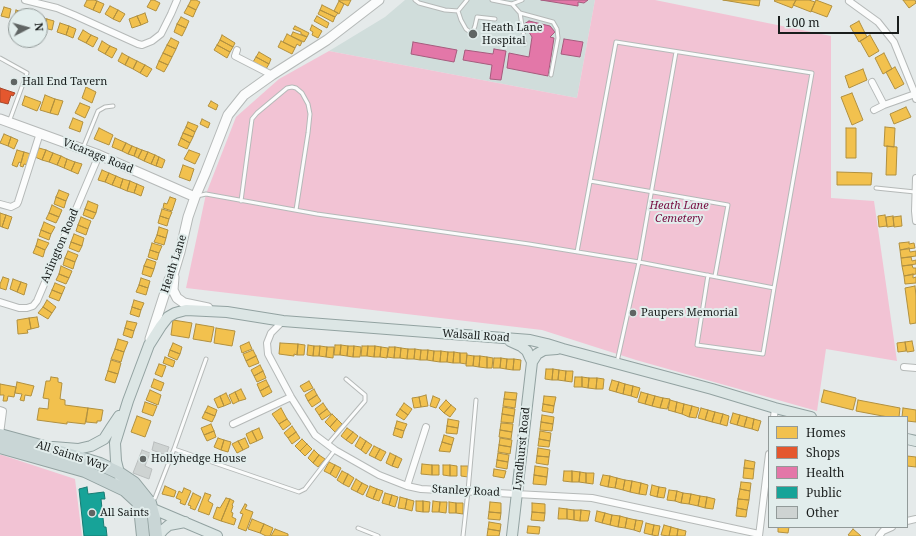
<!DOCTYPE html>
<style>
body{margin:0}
#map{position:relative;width:916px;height:536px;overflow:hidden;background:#e5eaea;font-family:"Noto Serif",serif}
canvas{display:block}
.legend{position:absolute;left:768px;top:416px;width:140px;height:112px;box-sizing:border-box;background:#e2edec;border:1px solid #929a99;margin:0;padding:5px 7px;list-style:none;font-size:12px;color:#191d1c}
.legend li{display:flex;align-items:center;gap:8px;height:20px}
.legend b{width:20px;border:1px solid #929a99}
.north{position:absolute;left:8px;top:8px;width:40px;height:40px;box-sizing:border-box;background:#e2edec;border:1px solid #929a99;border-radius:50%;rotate:84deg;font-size:11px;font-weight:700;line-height:16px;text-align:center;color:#191d1c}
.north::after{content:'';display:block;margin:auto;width:14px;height:18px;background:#606564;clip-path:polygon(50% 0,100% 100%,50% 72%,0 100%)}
.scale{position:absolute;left:778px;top:16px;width:121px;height:18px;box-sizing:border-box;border:2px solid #191d1c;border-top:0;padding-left:5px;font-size:12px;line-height:14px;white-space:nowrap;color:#191d1c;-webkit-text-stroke:3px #e2edec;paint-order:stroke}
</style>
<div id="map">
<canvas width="916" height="536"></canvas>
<ul class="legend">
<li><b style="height:11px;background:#f2c14e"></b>Homes</li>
<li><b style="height:11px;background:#e4572e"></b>Shops</li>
<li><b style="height:11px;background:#e377a8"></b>Health</li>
<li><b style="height:11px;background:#17a398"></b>Public</li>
<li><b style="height:11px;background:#ced3d2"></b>Other</li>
</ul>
<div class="north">N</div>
<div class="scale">100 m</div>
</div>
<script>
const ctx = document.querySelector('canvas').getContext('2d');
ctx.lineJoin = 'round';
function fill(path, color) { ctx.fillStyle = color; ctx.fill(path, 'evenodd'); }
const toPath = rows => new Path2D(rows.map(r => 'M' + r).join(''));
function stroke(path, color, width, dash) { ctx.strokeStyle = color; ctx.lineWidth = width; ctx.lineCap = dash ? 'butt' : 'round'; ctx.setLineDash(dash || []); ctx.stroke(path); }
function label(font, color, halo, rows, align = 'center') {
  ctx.font = font + ' "Noto Serif",serif'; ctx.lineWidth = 4; ctx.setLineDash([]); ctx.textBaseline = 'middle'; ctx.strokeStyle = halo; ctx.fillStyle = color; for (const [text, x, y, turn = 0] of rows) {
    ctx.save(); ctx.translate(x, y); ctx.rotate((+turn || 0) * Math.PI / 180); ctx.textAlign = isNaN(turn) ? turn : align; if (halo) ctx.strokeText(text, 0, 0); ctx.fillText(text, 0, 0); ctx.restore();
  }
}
const built = toPath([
 [405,0,595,0,577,98,329,51,385,17]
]);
const green = toPath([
 [595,0,655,0,831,36,831,198,874,201,897,361,826,349,817,411,636,360,542,330,186,288,206,194,236,117,279,79,329,51,577,98],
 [0,455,2,455,75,479,82,536,0,536]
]);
const homes = toPath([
 [87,0,94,0,97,1,93,10,84,6,87,0],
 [151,0,154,0,160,3,156,11,147,7,151,0],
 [191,0,196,0,200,2,196,10,188,6,191,0],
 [339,0,351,0,348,6,339,1,339,0],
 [723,0,760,0,759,6,723,0],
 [775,0,796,0,792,8,774,1,775,0],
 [796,0,809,0,815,2,811,12,793,5,796,0],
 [816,0,832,6,827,17,811,11,816,0],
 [903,0,915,0,916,3,909,8,903,0],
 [97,1,104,4,100,13,93,10,97,1],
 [339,1,344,4,339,14,334,11,339,1],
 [322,5,338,13,335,17,320,10,322,5],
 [110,6,118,10,113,19,105,14,110,6],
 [188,6,196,10,193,17,184,13,188,6],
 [4,7,11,9,9,18,1,16,4,7],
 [16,10,25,13,24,16,16,16,16,20,14,20,16,10],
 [118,10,125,14,120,22,113,19,118,10],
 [320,10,335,17,333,22,318,14,320,10],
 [145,13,148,22,141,25,137,16,145,13],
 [137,16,141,25,132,28,129,19,137,16],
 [317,16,329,23,327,28,314,21,317,16],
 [40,17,47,19,44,28,40,27,40,17],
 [181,17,189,21,186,28,177,24,181,17],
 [47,19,54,21,52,30,44,28,47,19],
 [859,21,867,37,859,42,850,26,859,21],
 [60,23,69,26,66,35,57,32,60,23],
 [177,24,186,28,182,36,174,32,177,24],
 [312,25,322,31,318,38,312,35,313,32,310,30,312,25],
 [69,26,76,29,73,38,66,35,69,26],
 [295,26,309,33,307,37,301,34,301,32,293,29,295,26],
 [83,30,91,35,86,43,78,39,83,30],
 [293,32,307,37,304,42,291,36,293,32],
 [287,34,302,42,300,46,297,44,295,48,283,42,287,34],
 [91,35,98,38,93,47,86,43,91,35],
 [222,35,235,43,233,47,220,40,222,35],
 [870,35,879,51,869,57,860,41,870,35],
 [171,38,179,42,176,49,167,45,171,38],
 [220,40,233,47,230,52,217,45,220,40],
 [102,41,110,46,105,54,98,50,102,41],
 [281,41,295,48,292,54,278,47,281,41],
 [167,45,176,49,172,57,163,53,167,45],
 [217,45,230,52,227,58,214,50,217,45],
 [110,46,117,49,112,58,105,54,110,46],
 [259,52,271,59,269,64,256,57,259,52],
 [122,53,129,57,125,65,118,61,122,53],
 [163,53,172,57,168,65,159,61,163,53],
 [884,53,892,69,883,74,875,58,884,53],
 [129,57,137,61,133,69,125,65,129,57],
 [256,57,269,64,266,69,253,62,256,57],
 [137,61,145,65,140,73,133,69,137,61],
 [159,61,168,65,164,72,156,68,159,61],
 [145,65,152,69,147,77,140,73,145,65],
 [895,67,904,84,895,89,886,72,895,67],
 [863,69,867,80,849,88,845,76,863,69],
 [86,87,96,92,92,103,82,98,86,87],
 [852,93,863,120,852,125,841,97,852,93],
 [45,95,55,99,50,113,40,110,45,95],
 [25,96,41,102,37,111,22,105,25,96],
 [55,99,63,101,58,115,50,113,55,99],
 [211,101,218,105,216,110,208,106,211,101],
 [80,103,90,107,85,118,75,113,80,103],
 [906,107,911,117,894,124,890,114,906,107],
 [73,118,83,122,80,132,69,128,73,118],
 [202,119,210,123,208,128,200,124,202,119],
 [188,122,198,126,195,132,186,127,188,122],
 [186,127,195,132,193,137,183,133,186,127],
 [885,127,895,128,894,147,884,146,885,127],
 [99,128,113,135,109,145,94,139,99,128],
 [846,128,856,128,856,158,846,158,846,128],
 [183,133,193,137,190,143,181,138,183,133],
 [4,134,11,137,8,146,0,143,4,134],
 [11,137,18,140,14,149,8,146,11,137],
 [115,138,126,143,122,151,112,147,115,138],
 [181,138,190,143,187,149,178,145,181,138],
 [126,143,132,146,128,154,122,151,126,143],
 [132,146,137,148,134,156,128,154,132,146],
 [887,146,897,147,896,175,886,175,887,146],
 [39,148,46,150,42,160,35,157,39,148],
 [137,148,142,150,138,158,134,156,137,148],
 [17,150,24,152,21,163,19,162,17,167,12,165,17,150],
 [46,150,53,153,49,162,42,160,46,150],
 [142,150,148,152,144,161,138,158,142,150],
 [189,150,200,154,195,164,184,159,189,150],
 [24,152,31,154,28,165,24,164,23,167,20,166,24,152],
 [148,152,155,155,151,164,144,161,148,152],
 [53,153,61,156,57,165,49,162,53,153],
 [155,155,159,157,156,166,151,164,155,155],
 [61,156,67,159,64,168,57,165,61,156],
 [159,157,165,160,162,168,156,166,159,157],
 [67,159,75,162,71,171,64,168,67,159],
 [75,162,82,164,78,174,71,171,75,162],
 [183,165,194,169,190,181,179,177,183,165],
 [102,170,109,173,105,182,98,180,102,170],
 [837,172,872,173,871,185,837,185,837,172],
 [109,173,116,176,112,185,105,182,109,173],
 [116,176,123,179,120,188,112,185,116,176],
 [123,179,130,181,127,191,120,188,123,179],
 [130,181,137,184,134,193,127,191,130,181],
 [137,184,144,187,141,196,134,193,137,184],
 [59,190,69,194,66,201,56,197,59,190],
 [56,197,66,201,64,208,54,204,56,197],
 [170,197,176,199,172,211,163,208,164,203,167,204,170,197],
 [88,201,98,205,96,213,85,209,88,201],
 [52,205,62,210,59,217,49,213,52,205],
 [85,209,96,213,93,219,83,215,85,209],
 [162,209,172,212,169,219,160,216,162,209],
 [0,213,6,215,2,227,0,226,0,213],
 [49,213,59,217,56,223,46,219,49,213],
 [6,215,12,217,8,229,2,227,6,215],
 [885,215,887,226,879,227,878,216,885,215],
 [160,216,169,219,167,226,158,223,160,216],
 [893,216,894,226,887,227,886,217,893,216],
 [901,216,902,226,894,227,893,217,901,216],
 [81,217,91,221,88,229,78,225,81,217],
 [44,222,55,227,51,234,41,230,44,222],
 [78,225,88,229,86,235,76,231,78,225],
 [159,227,168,230,166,238,157,235,159,227],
 [41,230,51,234,49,240,39,236,41,230],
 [74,234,84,238,82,246,71,242,74,234],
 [157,235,166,238,164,245,154,242,157,235],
 [38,239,49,243,45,250,36,246,38,239],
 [71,242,82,246,79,252,69,248,71,242],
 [909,242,909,244,914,243,915,248,900,250,899,243,909,242],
 [152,243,162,246,159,253,150,250,152,243],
 [36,246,45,250,43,257,33,253,36,246],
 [909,248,910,252,916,251,916,256,901,258,900,250,909,248],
 [150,250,159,253,157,260,148,257,150,250],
 [68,251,78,255,75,262,65,258,68,251],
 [911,257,912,261,916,260,916,264,902,266,901,258,911,257],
 [65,258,75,262,73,269,63,265,65,258],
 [147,259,156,262,154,269,144,266,147,259],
 [912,265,913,268,916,268,916,274,904,276,902,266,912,265],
 [61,266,72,271,69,278,59,274,61,266],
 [144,266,154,269,151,277,142,274,144,266],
 [59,274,69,278,66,284,56,280,59,274],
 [913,274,913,278,916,277,916,283,905,284,904,276,913,274],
 [3,277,9,279,6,290,0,288,0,284,3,277],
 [141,278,150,281,148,288,139,285,141,278],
 [13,279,21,282,17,292,10,289,13,279],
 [21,282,27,284,24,295,17,292,21,282],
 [55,283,65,287,62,294,52,290,55,283],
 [139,285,148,288,146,295,136,292,139,285],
 [915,286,916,296,916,323,910,324,905,288,915,286],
 [52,290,62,294,59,301,49,297,52,290],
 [47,300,56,307,52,313,43,307,47,300],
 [134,300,144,303,141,310,132,307,134,300],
 [43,307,52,313,48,319,38,313,43,307],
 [132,307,141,310,139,317,130,314,132,307],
 [37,317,39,327,31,329,29,318,37,317],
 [29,318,31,329,27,330,28,333,18,334,17,320,29,318],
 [173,320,192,323,189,338,171,335,173,320],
 [127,321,137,323,134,331,125,328,127,321],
 [196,324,214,327,211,342,193,339,196,324],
 [125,328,134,331,132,338,123,335,125,328],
 [216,328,235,331,232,346,214,343,216,328],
 [118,339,128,342,124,352,115,349,118,339],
 [912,341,914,351,907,352,905,342,912,341],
 [249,342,252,349,242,353,240,346,249,342],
 [905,342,906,351,898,352,897,343,905,342],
 [173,343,182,347,180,354,170,350,173,343],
 [280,343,298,344,297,355,294,354,294,356,279,354,280,343],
 [298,344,305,345,304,355,297,355,298,344],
 [308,345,314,346,313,356,307,355,308,345],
 [335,345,341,345,340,355,334,355,335,345],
 [341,345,348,346,347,356,340,355,341,345],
 [314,346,320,346,319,356,313,356,314,346],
 [320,346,327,347,326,357,319,356,320,346],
 [348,346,354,346,353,357,347,356,348,346],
 [354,346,361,347,360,357,353,357,354,346],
 [362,346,368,346,367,356,361,356,362,346],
 [368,346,375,346,374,357,367,356,368,346],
 [375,346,381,347,380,357,374,357,375,346],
 [327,347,334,347,333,358,326,357,327,347],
 [381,347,388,348,387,358,380,357,381,347],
 [389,347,395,347,394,358,387,357,389,347],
 [395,347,401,348,400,358,394,358,395,347],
 [401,348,408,349,407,359,400,358,401,348],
 [115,349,124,352,121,362,111,359,115,349],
 [408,349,415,349,414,359,407,359,408,349],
 [415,349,421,350,420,360,414,359,415,349],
 [170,350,180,354,177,360,168,356,170,350],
 [253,350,256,356,246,361,243,354,253,350],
 [421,350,428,350,427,360,420,360,421,350],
 [428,350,434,351,433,361,427,360,428,350],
 [434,351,441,351,440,362,433,361,434,351],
 [441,351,448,352,447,362,440,362,441,351],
 [448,352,454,352,453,363,447,362,448,352],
 [454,352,460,353,460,363,453,363,454,352],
 [460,353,467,353,466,364,460,363,460,353],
 [467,355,474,356,473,366,466,366,467,355],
 [256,356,259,363,249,367,246,361,256,356],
 [474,356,480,356,479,367,473,366,474,356],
 [480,356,487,357,487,368,479,367,480,356],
 [165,357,175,361,173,367,163,363,165,357],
 [487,357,493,358,492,368,487,368,487,357],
 [494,358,501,358,500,368,493,368,494,358],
 [501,358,507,359,506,369,500,368,501,358],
 [507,359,514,359,513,370,506,369,507,359],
 [514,359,521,360,520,370,513,370,514,359],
 [111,360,121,363,118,374,108,371,111,360],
 [159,364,166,366,162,377,155,374,159,364],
 [260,365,263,371,254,376,251,370,260,365],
 [546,369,553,369,552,380,545,379,546,369],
 [553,369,559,370,558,380,552,380,553,369],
 [559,370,566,371,565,381,558,380,559,370],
 [108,371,118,374,115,383,105,380,108,371],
 [263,371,266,378,257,382,254,376,263,371],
 [566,371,573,371,572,382,565,381,566,371],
 [51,377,58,378,58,382,62,383,60,399,65,400,65,405,88,408,85,424,67,422,67,424,37,420,39,408,48,409,49,399,43,398,46,381,50,381,51,377],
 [575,377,582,377,582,387,574,387,575,377],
 [582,377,589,378,588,388,582,387,582,377],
 [589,378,597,378,596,389,588,388,589,378],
 [597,378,604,379,603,389,596,389,597,378],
 [154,379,164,383,161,391,151,387,154,379],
 [266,380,269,386,260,391,257,384,266,380],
 [612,380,619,382,616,392,609,390,612,380],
 [309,381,313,388,304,392,300,386,309,381],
 [17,382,34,386,31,396,25,395,24,401,20,400,22,394,15,393,17,382],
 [619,382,625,384,623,394,616,392,619,382],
 [0,384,16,387,14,397,8,396,7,401,3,401,4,395,0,395,0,384],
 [625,384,633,386,631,396,623,394,625,384],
 [269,386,272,392,263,397,260,391,269,386],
 [633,386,640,388,637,398,631,396,633,386],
 [241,389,246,399,239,401,235,392,241,389],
 [314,389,317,395,308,401,305,395,314,389],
 [150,390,161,395,158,405,146,400,150,390],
 [824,390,856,398,853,410,821,402,824,390],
 [235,392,239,401,233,404,229,395,235,392],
 [505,392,517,393,516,400,504,399,505,392],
 [641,392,648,394,645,404,638,402,641,392],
 [226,393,231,403,224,406,220,396,226,393],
 [648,394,655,396,652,406,645,404,648,394],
 [317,395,321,401,312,407,308,401,317,395],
 [426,395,428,406,421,407,419,397,426,395],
 [220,396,224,406,218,408,214,399,220,396],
 [433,396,440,399,436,408,430,406,433,396],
 [544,396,556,397,554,406,543,404,544,396],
 [655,396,663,398,660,408,652,406,655,396],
 [419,397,421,407,414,408,412,398,419,397],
 [663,398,670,399,667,409,660,408,663,398],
 [504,399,516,400,515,408,503,406,504,399],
 [446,400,451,405,444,413,439,408,446,400],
 [670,400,677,402,675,412,668,410,670,400],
 [858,400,900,408,899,417,888,417,856,411,858,400],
 [145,402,157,406,153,416,142,412,145,402],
 [677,402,684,404,682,414,675,412,677,402],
 [323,403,327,409,319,415,315,409,323,403],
 [404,403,412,409,408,415,400,409,404,403],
 [543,404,554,406,553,413,542,411,543,404],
 [684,404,692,406,689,417,682,414,684,404],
 [451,405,456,409,450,417,444,413,451,405],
 [208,406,217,410,215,416,205,412,208,406],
 [692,406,699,408,696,418,689,417,692,406],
 [503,407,515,409,514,416,502,414,503,407],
 [88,408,103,410,101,421,97,421,97,423,86,422,88,408],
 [281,408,287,419,279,424,272,414,281,408],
 [701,408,708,410,705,420,698,418,701,408],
 [903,408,916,410,916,422,907,421,907,417,902,417,903,408],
 [327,409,331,414,322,420,319,415,327,409],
 [400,409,408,415,404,420,396,415,400,409],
 [708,410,715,412,712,422,705,420,708,410],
 [205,412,215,416,212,422,202,418,205,412],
 [715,412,723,414,720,424,712,422,715,412],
 [733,413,740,415,737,425,730,423,733,413],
 [332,414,337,419,330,427,325,422,332,414],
 [502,414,514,416,513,423,501,422,502,414],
 [723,414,729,416,727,426,720,424,723,414],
 [542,415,554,417,553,424,541,422,542,415],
 [740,415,747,417,744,427,737,425,740,415],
 [137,416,151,421,145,437,131,432,137,416],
 [747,417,754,419,752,429,744,427,747,417],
 [287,419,291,424,283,430,279,424,287,419],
 [337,419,342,424,335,432,330,427,337,419],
 [448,419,459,421,458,428,447,426,448,419],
 [754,419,761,421,758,431,752,429,754,419],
 [397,421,407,424,404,431,395,428,397,421],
 [541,422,553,424,552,431,540,430,541,422],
 [501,423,513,424,512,432,500,430,501,423],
 [211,424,214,431,204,435,201,428,211,424],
 [292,426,296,432,288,438,284,433,292,426],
 [447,426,458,428,457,434,446,433,447,426],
 [259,428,263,438,257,441,252,431,259,428],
 [347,428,353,432,346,440,341,436,347,428],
 [395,428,404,431,402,438,393,435,395,428],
 [500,430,512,432,511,439,499,437,500,430],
 [214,431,216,437,207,441,204,435,214,431],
 [252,431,257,441,250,444,246,434,252,431],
 [540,431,551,433,550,441,539,439,540,431],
 [296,432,300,438,292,444,288,438,296,432],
 [353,432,358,436,352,444,346,440,353,432],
 [444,435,454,438,452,445,442,442,444,435],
 [360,437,366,441,361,450,355,446,360,437],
 [218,438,224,440,221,450,214,447,218,438],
 [245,438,249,447,243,450,238,441,245,438],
 [500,438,512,440,511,447,499,445,500,438],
 [302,439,307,444,300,451,295,446,302,439],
 [539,439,550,441,549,447,538,446,539,439],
 [224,440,231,442,228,452,221,450,224,440],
 [238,441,243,450,237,453,232,444,238,441],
 [366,441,372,445,366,454,361,450,366,441],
 [442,442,452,445,450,452,439,451,442,442],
 [307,444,312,449,305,456,300,451,307,444],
 [499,445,511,447,510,454,498,452,499,445],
 [374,446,380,449,375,458,369,455,374,446],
 [538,448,550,450,549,457,537,456,538,448],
 [380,449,386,452,381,461,375,458,380,449],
 [314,450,319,455,313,463,308,458,314,450],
 [390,453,396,456,392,466,386,463,390,453],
 [498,453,509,455,508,462,497,460,498,453],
 [319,455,325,459,318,467,313,463,319,455],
 [396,456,402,459,398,468,392,466,396,456],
 [537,456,549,457,548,465,536,463,537,456],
 [907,456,916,457,916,467,907,466,907,456],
 [497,460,508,462,507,469,496,467,497,460],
 [745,460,755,462,754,469,744,468,745,460],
 [329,462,335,465,330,474,324,471,329,462],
 [422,464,432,465,432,475,421,474,422,464],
 [335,465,341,468,336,478,330,474,335,465],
 [432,465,439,465,439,475,432,475,432,465],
 [443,465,450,465,450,476,443,475,443,465],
 [450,465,457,466,457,476,450,476,450,465],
 [461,466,468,466,468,477,461,476,461,466],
 [535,466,548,468,547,477,534,475,535,466],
 [744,468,754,469,753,479,743,478,744,468],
 [494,469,506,471,504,478,493,476,494,469],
 [342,471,348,474,343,484,337,480,342,471],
 [564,471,572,471,572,482,563,481,564,471],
 [572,471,580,472,579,482,572,482,572,471],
 [580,472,586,473,586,483,579,482,580,472],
 [586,473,594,473,593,484,586,483,586,473],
 [348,474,354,478,349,487,343,484,348,474],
 [534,475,547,477,546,485,533,484,534,475],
 [603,475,610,476,608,487,600,485,603,475],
 [610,476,617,478,615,488,608,487,610,476],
 [617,478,625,480,623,490,615,488,617,478],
 [356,479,362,483,357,492,351,489,356,479],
 [625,480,632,481,630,492,623,490,625,480],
 [632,481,641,483,639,494,630,492,632,481],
 [741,482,751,483,750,491,740,489,741,482],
 [362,483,368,486,363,495,357,492,362,483],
 [641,483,648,485,646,495,639,494,641,483],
 [652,485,659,487,657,497,650,495,652,485],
 [165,486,176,491,174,497,162,494,165,486],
 [370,486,377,489,373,499,366,496,370,486],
 [659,487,666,488,664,498,657,497,659,487],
 [184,488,191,491,185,505,180,503,181,500,176,498,179,491,182,493,184,488],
 [377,489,383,491,379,501,373,499,377,489],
 [740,489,750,491,749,500,738,499,740,489],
 [669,490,677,491,675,501,667,500,669,490],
 [677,491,683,493,681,503,675,501,677,491],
 [193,493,201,497,195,510,190,508,191,506,188,505,193,493],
 [205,493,211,495,208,501,213,504,209,515,198,511,205,493],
 [385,493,392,495,389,505,382,503,385,493],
 [683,493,691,494,689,504,681,503,683,493],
 [691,494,700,496,698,506,689,504,691,494],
 [392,495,398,497,395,507,389,505,392,495],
 [700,496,707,497,705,508,698,506,700,496],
 [400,497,407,499,405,509,398,508,400,497],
 [707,497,715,499,713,509,705,508,707,497],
 [226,498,230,499,221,521,213,518,217,507,220,508,226,498],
 [230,499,234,501,232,505,233,506,231,512,233,513,232,517,236,519,234,525,221,521,230,499],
 [407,499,414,501,412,511,405,509,407,499],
 [738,499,749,500,747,510,737,508,738,499],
 [416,501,423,501,423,512,416,511,416,501],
 [423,501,430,502,429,512,423,512,423,501],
 [433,501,440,502,439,512,432,512,433,501],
 [440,502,447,502,446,513,439,512,440,502],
 [449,502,456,503,456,513,449,513,449,502],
 [490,502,501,503,501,513,489,512,490,502],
 [456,503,463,503,463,514,456,513,456,503],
 [532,503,545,504,545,513,532,512,532,503],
 [245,504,247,505,245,509,253,512,246,531,238,528,243,514,240,513,245,504],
 [559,508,567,509,567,519,558,519,559,508],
 [737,508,747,510,746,517,736,516,737,508],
 [567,509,574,510,574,520,567,519,567,509],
 [574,510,581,510,580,521,574,520,574,510],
 [581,510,590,511,588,521,580,521,581,510],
 [597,511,605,513,602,523,595,521,597,511],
 [489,512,501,513,500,520,488,519,489,512],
 [532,512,545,513,544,521,531,520,532,512],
 [605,513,612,515,610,525,602,523,605,513],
 [612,515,620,516,618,527,610,525,612,515],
 [620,516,627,518,625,528,618,527,620,516],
 [627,518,636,520,634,530,625,528,627,518],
 [252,519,264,524,260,533,248,529,252,519],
 [636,520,643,521,640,532,634,530,636,520],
 [489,522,501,524,500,531,488,529,489,522],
 [646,523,654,525,652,535,644,533,646,523],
 [264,524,273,528,270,536,266,536,260,533,264,524],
 [654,525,660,526,658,536,652,535,654,525],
 [664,525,671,527,669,536,661,535,664,525],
 [528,526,540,527,539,534,527,533,528,526],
 [671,527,678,529,677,536,669,536,671,527],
 [778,527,789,527,788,533,778,532,778,527],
 [275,529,288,534,288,536,271,536,275,529],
 [488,529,500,531,499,536,487,536,488,529],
 [678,529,686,531,685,536,677,536,678,529],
 [853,529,861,536,850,536,848,535,853,529]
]);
const shops = toPath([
 [0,88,15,93,13,96,11,95,8,104,0,102,0,88]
]);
const health = toPath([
 [541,0,588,0,584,3,578,2,578,6,541,0],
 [529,21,550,26,555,32,550,37,554,38,548,76,507,68,509,53,529,57,532,37,524,24,529,21],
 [564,39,583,42,580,57,561,54,564,39],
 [413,42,457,50,454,62,411,54,413,42],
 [494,49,506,51,501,80,490,79,492,65,463,60,465,50,493,54,494,49]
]);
const public = toPath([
 [87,487,88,494,104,492,105,499,101,499,104,527,106,527,107,536,84,536,79,489,87,487]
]);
const building = toPath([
 [154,442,169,447,166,455,152,450,154,442],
 [142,450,150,453,145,466,152,469,149,479,133,473,142,450]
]);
const lane = toPath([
 [415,0,419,3,445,10,458,11],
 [492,0,512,4,522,0],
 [512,4,520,13,525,44],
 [458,11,461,20,466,29,474,35],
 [458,11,467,0],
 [520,13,553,22,557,29,558,38,551,75],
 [472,34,475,26,477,17,495,19],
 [0,58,27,73,9,122],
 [83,148,98,111,105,107,113,106],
 [590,181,728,205,715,276],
 [876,188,915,192],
 [197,196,206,194,317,214,529,244,633,261,639,262,774,288,812,73,616,42,577,252],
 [241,201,252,119,257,113,287,88,292,87,296,88,302,93,308,104,310,114,308,133,296,210],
 [708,275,697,345,763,354,774,288],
 [617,362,639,262,676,52],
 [328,444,365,401,365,395,346,379],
 [174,449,299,492,305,489,335,450],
 [152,500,155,498,174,449,206,359],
 [358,528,378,536],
 [463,536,468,491,476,400]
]);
const street = toPath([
 [25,0,57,8,74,15,138,44,142,45,152,41,161,34,171,14,177,0],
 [849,1,878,22,894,42,915,94,916,99],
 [237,50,235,56,272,75],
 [872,82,884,105],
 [874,110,884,105,915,94],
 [916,178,915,211,916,221],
 [0,204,11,207,17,204,18,202,40,133],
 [0,302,19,308,27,308,33,306,37,301,99,155],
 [283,321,271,333,267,343,268,354,291,397,315,435,335,450,379,475,407,486,421,489,592,498,759,534],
 [904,367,916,368],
 [0,410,3,411,0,434],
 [774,417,775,408],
 [233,424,291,397],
 [407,486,426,427],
 [907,521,916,519],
 [759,536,769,454],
 [879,536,883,531,892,527]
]);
const secondary = toPath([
 [0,119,99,155,195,197],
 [174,277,173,290,177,298,184,303,208,308],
 [150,339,169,280,174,272,180,252,188,217,195,197,205,174,228,115,244,95,272,75,327,40,379,0]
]);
const primary = toPath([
 [510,341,521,346,527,351,532,362],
 [907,439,916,441],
 [53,447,78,449,91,446,104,439,111,428,119,416],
 [120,477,116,461,115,443,128,401,149,345,161,326,168,317,175,313,186,310,227,312,283,321,530,340,547,344,563,349,712,389,775,408,811,417],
 [146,506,217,536],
 [158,536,163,530,169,525,185,522],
 [512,536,532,362,537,354,544,350,557,349]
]);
const highway = toPath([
 [0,435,44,447,100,464,119,473,134,483,150,503,154,518,156,536],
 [0,447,85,471,125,490,138,502,141,517,143,536]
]);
const markers = [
 [473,34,5,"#606564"],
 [14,82,4,"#606564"],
 [633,313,4,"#606564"],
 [143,459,4,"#606564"],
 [92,513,4,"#606564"]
];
const poiNames = [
 ["Heath Lane",482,28],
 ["Hospital",482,41],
 ["Hall End Tavern",22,82],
 ["Paupers Memorial",641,313],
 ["Hollyhedge House",151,459],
 ["All Saints",100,513]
];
const streetNames = [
 ["Vicarage Road",98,156,22],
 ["Arlington Road",60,246,-67],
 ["Heath Lane",174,264,-72],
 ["Walsall Road",476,336,4],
 ["Lyndhurst Road",522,449,-84],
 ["All Saints Way",72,456,18],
 ["Stanley Road",466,491,3]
];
const parkNames = [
 ["Heath Lane",679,206],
 ["Cemetery",679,219]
];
fill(built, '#d0dddb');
fill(green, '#f2c3d4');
fill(homes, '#f2c14e');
stroke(homes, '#b1903f', 1);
fill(shops, '#e4572e');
stroke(shops, '#a74629', 1);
fill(health, '#e377a8');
stroke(health, '#a65c7e', 1);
fill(public, '#17a398');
stroke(public, '#187b73', 1);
fill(building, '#ced3d2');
stroke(building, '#babebe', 1);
stroke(lane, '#b5b9b8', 5);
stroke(street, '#b5b9b8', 8);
stroke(secondary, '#b5b9b8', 11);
stroke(primary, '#92a2a1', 12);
stroke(highway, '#92a2a1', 14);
stroke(lane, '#fbfcfc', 3);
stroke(street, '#fbfcfc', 6);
stroke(secondary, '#fbfcfc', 9);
stroke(primary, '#dce6e5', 10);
stroke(highway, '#c9d6d6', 12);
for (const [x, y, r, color] of markers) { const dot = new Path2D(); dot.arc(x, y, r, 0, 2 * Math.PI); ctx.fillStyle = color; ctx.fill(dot); stroke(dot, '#e2edec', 1.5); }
label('11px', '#191d1c', '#e2edec', poiNames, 'left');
label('11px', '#191d1c', '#e2edec', streetNames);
label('italic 11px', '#760d41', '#e2edec', parkNames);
</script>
